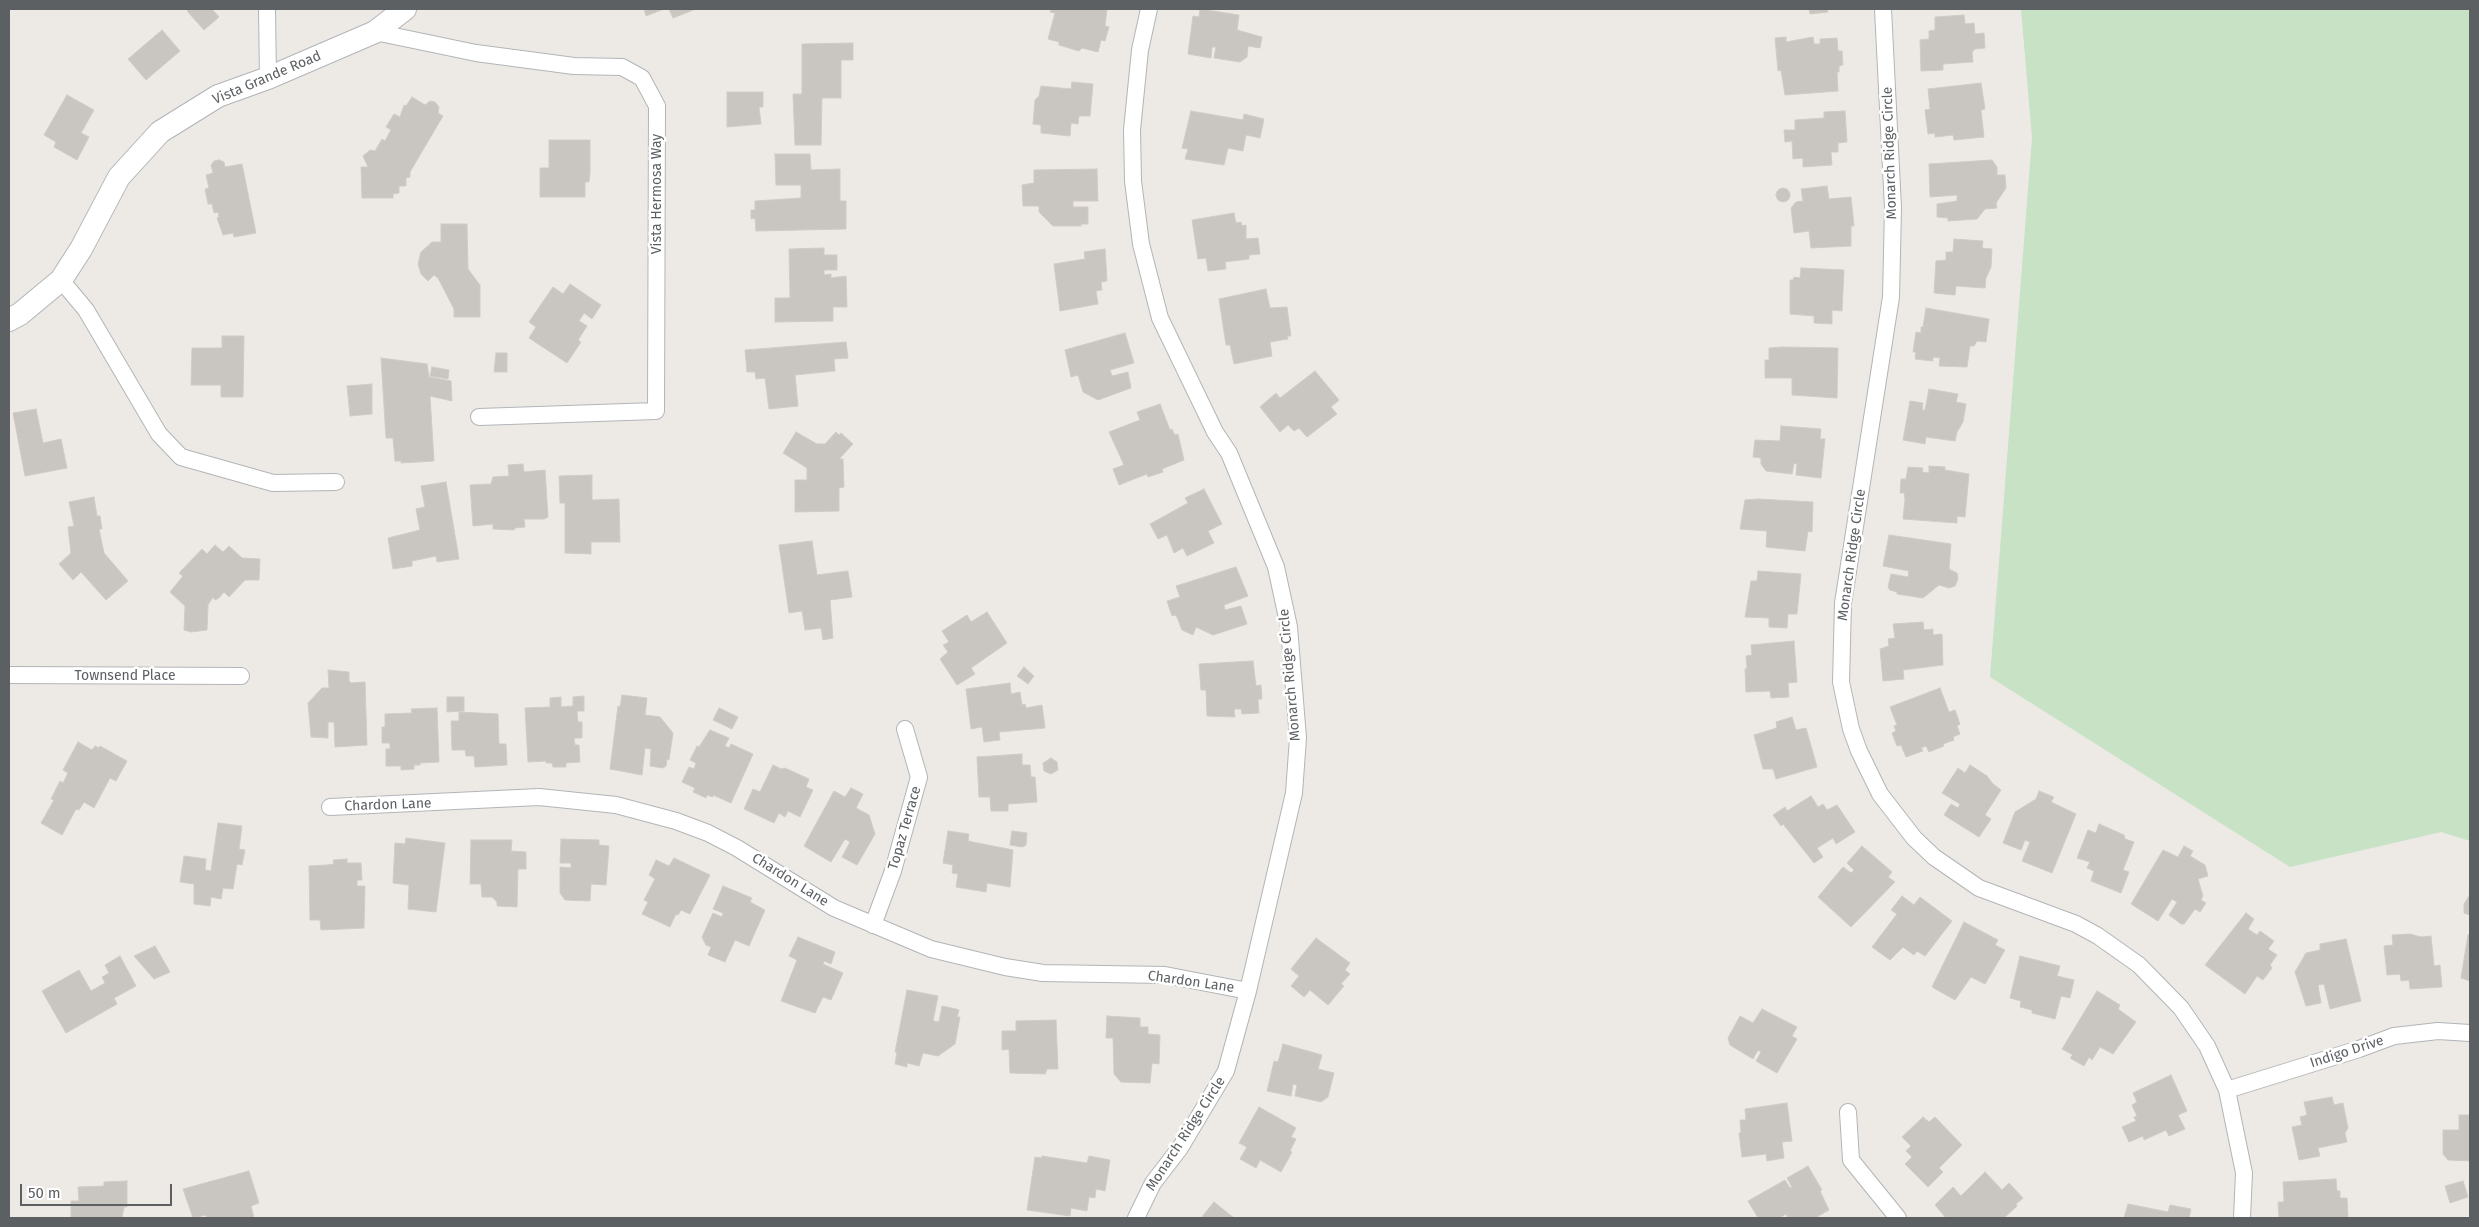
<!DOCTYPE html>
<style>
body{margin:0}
#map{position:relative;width:2479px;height:1227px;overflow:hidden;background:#edeae5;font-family:"Fira Sans",sans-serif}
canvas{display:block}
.frame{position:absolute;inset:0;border:10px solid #5c6063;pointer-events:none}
.scale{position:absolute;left:20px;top:1184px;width:152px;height:22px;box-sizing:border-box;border:2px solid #5c6063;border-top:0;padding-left:6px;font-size:15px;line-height:18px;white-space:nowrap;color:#5c6063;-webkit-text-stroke:4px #fff;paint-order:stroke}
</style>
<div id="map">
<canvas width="2479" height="1227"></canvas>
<div class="frame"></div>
<div class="scale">50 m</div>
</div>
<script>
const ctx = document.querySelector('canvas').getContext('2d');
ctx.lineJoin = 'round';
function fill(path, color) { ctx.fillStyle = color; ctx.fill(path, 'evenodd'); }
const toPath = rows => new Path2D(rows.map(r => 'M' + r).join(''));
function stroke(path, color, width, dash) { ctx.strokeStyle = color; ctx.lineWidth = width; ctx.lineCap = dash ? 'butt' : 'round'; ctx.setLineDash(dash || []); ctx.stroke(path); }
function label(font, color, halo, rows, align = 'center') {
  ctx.font = font + ' "Fira Sans",sans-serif'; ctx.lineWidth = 5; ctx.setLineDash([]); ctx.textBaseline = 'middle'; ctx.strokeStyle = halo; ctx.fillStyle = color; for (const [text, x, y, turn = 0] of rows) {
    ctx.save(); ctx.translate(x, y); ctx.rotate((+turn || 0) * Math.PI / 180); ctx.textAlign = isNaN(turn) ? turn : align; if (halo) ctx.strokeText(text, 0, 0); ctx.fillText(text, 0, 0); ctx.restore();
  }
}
const green = toPath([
 [2021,9,2470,9,2470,841,2441,832,2290,867,1990,677,2032,138]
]);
const building = toPath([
 [190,9,212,9,219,17,204,30,187,11,190,9],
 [644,9,664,9,646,16,644,9],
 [669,9,696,9,673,18,669,9],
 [1051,9,1107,9,1105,26,1109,27,1105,41,1101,40,1098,52,1082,48,1079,51,1059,45,1059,42,1048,39,1055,13,1050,12,1051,9],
 [1200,9,1239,15,1237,30,1262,37,1260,48,1248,46,1247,57,1240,62,1214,58,1216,47,1212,47,1211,58,1188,54,1193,16,1199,17,1200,9],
 [1809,9,1827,9,1828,12,1810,14,1809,9],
 [1964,15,1965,24,1974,23,1975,34,1984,33,1985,48,1975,49,1972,52,1973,62,1943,64,1943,70,1921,71,1920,40,1929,39,1929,31,1935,30,1935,17,1964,15],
 [162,30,180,51,146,80,128,59,162,30],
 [1786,37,1786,42,1813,37,1814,44,1820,44,1820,39,1837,38,1838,51,1842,51,1843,65,1839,66,1839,72,1837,72,1838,91,1785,95,1781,70,1778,71,1775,38,1786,37],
 [853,43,853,60,841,60,841,98,822,98,821,145,795,145,793,94,802,94,802,44,853,43],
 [1072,82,1093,84,1090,116,1079,116,1078,124,1071,123,1070,136,1041,133,1041,125,1033,124,1035,100,1039,96,1041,86,1071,89,1072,82],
 [1981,83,1985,109,1981,110,1984,137,1954,140,1953,135,1935,137,1935,133,1928,134,1925,110,1930,109,1928,89,1981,83],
 [727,92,763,92,763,107,759,107,761,124,727,127,727,92],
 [67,95,94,110,81,133,89,137,77,160,54,147,56,142,44,135,67,95],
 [412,97,425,105,430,101,435,102,439,107,438,113,443,116,410,172,410,177,406,178,406,186,399,186,399,193,393,194,393,198,362,198,361,167,368,167,363,156,370,150,375,151,382,139,385,141,391,130,386,127,394,114,400,117,404,105,406,106,412,97],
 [1191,111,1243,120,1244,114,1264,119,1260,138,1246,135,1243,151,1228,148,1224,165,1185,159,1188,149,1182,148,1191,111],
 [1845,111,1847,142,1838,143,1838,152,1831,152,1832,165,1803,167,1803,158,1793,159,1792,141,1785,142,1784,130,1795,130,1795,120,1824,118,1824,112,1845,111],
 [549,140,590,140,590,173,589,182,585,182,585,197,540,197,540,168,549,168,549,140],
 [775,154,810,154,811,170,840,169,840,201,846,201,846,229,756,231,755,218,751,219,751,210,755,210,755,201,801,198,801,185,776,185,775,154],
 [219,160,224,162,225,167,242,164,256,233,234,237,233,233,223,235,217,218,219,217,218,212,214,213,212,204,208,204,205,189,209,188,206,175,213,173,211,165,214,161,219,160],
 [1992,160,1997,167,1997,175,2005,175,2006,188,1996,203,1997,208,1985,209,1977,219,1948,221,1948,218,1937,217,1937,204,1957,201,1957,195,1930,197,1929,164,1992,160],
 [1097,169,1098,201,1073,201,1073,207,1088,207,1088,224,1081,224,1081,226,1053,226,1039,212,1039,206,1023,206,1022,185,1034,183,1034,170,1097,169],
 [1827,186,1829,199,1851,197,1854,226,1851,226,1851,246,1811,248,1809,231,1794,233,1791,208,1796,202,1803,201,1801,189,1827,186],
 '1776 195a7 7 0 1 1 14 0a7 7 0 1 1-14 0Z',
 [1234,213,1236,223,1241,222,1242,226,1246,225,1246,239,1258,238,1260,254,1249,255,1249,259,1225,262,1226,269,1208,271,1206,258,1198,259,1192,220,1234,213],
 [441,224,467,224,468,269,480,285,480,317,454,317,454,309,438,278,434,275,428,281,421,274,418,264,421,252,432,242,441,242,441,224],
 [1954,239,1983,241,1982,248,1992,249,1991,267,1986,278,1985,288,1956,286,1955,295,1934,293,1936,261,1946,260,1946,252,1953,252,1954,239],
 [824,248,824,255,837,255,837,270,824,270,824,275,831,274,831,278,846,276,847,307,833,307,833,321,775,322,775,298,790,298,789,249,824,248],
 [1105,249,1107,281,1101,282,1102,290,1096,291,1098,304,1060,311,1054,264,1085,259,1084,252,1105,249],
 [1801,268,1844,270,1842,311,1832,310,1832,324,1814,323,1814,316,1790,314,1790,280,1793,280,1794,277,1800,278,1801,268],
 [570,284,601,305,592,319,584,313,579,321,587,326,578,340,581,342,567,363,529,338,536,327,529,322,553,287,563,294,570,284],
 [1266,289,1270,308,1287,307,1291,336,1287,336,1288,339,1270,342,1272,356,1234,364,1230,345,1226,345,1219,299,1266,289],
 [1926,308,1989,319,1986,342,1977,341,1974,346,1970,346,1967,367,1939,366,1940,358,1933,357,1933,361,1915,359,1916,352,1913,352,1916,332,1921,333,1921,327,1923,327,1926,308],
 [1125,333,1134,363,1110,370,1112,376,1128,372,1131,388,1098,400,1083,392,1078,375,1071,377,1065,350,1125,333],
 [222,336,244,336,243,397,221,397,221,385,191,385,192,348,222,348,222,336],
 [846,342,848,358,834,359,835,371,795,375,798,406,769,409,765,378,756,379,755,372,747,372,745,350,846,342],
 [1783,347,1838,348,1837,398,1792,395,1792,378,1765,378,1765,360,1769,360,1769,348,1783,347],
 [496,353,507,353,507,372,494,372,496,353],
 [381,358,427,364,429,377,451,381,452,401,430,396,434,461,401,463,401,461,395,461,393,438,386,438,381,358],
 [432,367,449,370,448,379,430,376,432,367],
 [1315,371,1339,400,1331,407,1337,414,1307,437,1299,428,1294,431,1288,425,1280,432,1260,407,1276,393,1280,398,1315,371],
 [372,384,372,414,350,416,347,386,372,384],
 [1929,389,1958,394,1956,402,1966,404,1963,422,1957,432,1955,441,1926,437,1925,444,1903,440,1910,401,1923,403,1922,410,1925,410,1929,389],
 [1160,404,1170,430,1172,429,1175,435,1178,434,1184,460,1162,469,1163,472,1148,477,1147,474,1119,485,1113,469,1124,465,1109,432,1140,420,1137,412,1160,404],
 [36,409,43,443,61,439,67,468,25,476,13,413,36,409],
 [1781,426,1821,429,1820,439,1825,439,1821,478,1796,475,1797,464,1794,463,1792,474,1766,471,1761,464,1761,458,1753,457,1755,440,1780,441,1781,426],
 [796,432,817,444,825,444,836,432,839,435,841,433,853,444,839,459,843,459,844,487,839,488,839,511,795,512,795,480,807,480,807,468,783,453,796,432],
 [523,464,524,472,545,470,548,517,544,519,524,519,525,527,515,528,514,530,493,529,493,524,473,526,470,485,491,484,493,477,509,476,508,465,523,464],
 [1929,466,1945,467,1945,470,1969,474,1965,517,1957,516,1957,523,1903,519,1905,499,1904,493,1900,493,1901,479,1906,479,1908,467,1923,468,1922,472,1929,473,1929,466],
 [592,475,592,500,619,499,620,542,591,542,591,554,565,553,565,503,560,503,559,476,592,475],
 [446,482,459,559,437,562,436,556,412,561,412,566,393,569,388,538,420,530,416,509,425,507,421,486,446,482],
 [1204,489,1222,524,1208,531,1214,543,1187,556,1183,548,1174,553,1167,535,1158,539,1150,524,1188,503,1185,498,1204,489],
 [94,497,97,516,100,516,102,529,99,529,104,553,128,581,106,600,81,572,73,580,59,564,71,553,68,527,74,526,69,502,94,497],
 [1758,499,1813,502,1812,532,1808,531,1805,551,1766,547,1767,531,1740,529,1745,500,1758,499],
 [1889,535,1951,544,1949,569,1957,573,1958,579,1955,586,1949,588,1939,585,1923,598,1897,594,1897,592,1890,590,1888,587,1891,574,1908,577,1909,571,1883,566,1889,535],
 [812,541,817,575,848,571,852,597,830,600,833,638,823,640,821,628,805,630,802,611,789,613,779,545,812,541],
 [215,545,223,552,229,546,242,558,260,559,259,580,245,580,229,597,224,592,219,598,215,600,213,597,208,605,207,630,191,632,184,630,185,606,170,592,183,576,179,573,202,549,207,554,215,545],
 [1236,567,1248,596,1224,605,1225,610,1241,606,1247,624,1213,635,1196,627,1193,635,1182,630,1176,615,1172,616,1167,601,1180,597,1176,586,1236,567],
 [1758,571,1801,574,1797,614,1788,614,1787,628,1769,627,1769,618,1745,617,1751,581,1757,581,1758,571],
 [987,612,1007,643,971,668,975,674,957,685,940,659,948,652,943,645,949,642,942,631,967,615,971,622,987,612],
 [1923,622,1924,630,1933,629,1933,635,1942,634,1943,665,1903,670,1904,679,1883,681,1880,649,1889,646,1888,639,1895,638,1893,624,1923,622],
 [1794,641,1797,682,1788,683,1789,697,1771,698,1770,691,1746,692,1745,669,1747,668,1746,656,1752,655,1751,645,1794,641],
 [1253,661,1256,686,1261,685,1262,699,1258,699,1259,713,1242,714,1241,709,1234,709,1235,717,1207,716,1206,690,1201,690,1199,664,1253,661],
 [1024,667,1034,676,1028,684,1017,676,1024,667],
 [328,670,349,672,349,681,351,683,365,682,367,745,335,747,334,722,328,722,328,738,311,737,308,703,322,688,329,688,328,670],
 [1010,683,1011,694,1020,692,1022,705,1025,704,1026,708,1042,705,1045,728,999,732,1000,740,984,742,982,727,971,729,966,689,1010,683],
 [1940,688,1949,712,1955,710,1960,724,1957,726,1960,734,1953,737,1954,740,1943,744,1944,746,1929,752,1926,746,1921,748,1923,751,1906,757,1901,745,1897,746,1892,733,1896,731,1894,726,1897,725,1890,707,1940,688],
 [622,695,647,698,645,715,660,717,673,733,669,760,667,759,666,766,663,768,650,766,651,749,645,748,642,775,610,769,618,706,620,707,622,695],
 [584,696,584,711,577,711,578,722,582,722,582,738,574,738,575,745,579,745,580,762,566,763,566,767,553,767,552,763,546,763,546,761,528,762,525,708,550,707,550,698,561,697,561,707,573,706,573,697,584,696],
 [447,697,464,697,464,711,447,712,447,697],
 [437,708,439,762,420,763,420,765,414,765,414,769,401,770,401,766,386,766,386,749,390,749,390,743,382,743,382,727,385,727,385,714,412,713,411,709,437,708],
 [719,708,738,717,732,729,713,720,719,708],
 [459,712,498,714,499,744,506,744,507,765,475,767,474,756,466,756,465,750,452,750,451,721,459,721,459,712],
 [1792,717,1796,730,1806,728,1817,767,1776,779,1773,769,1763,769,1754,735,1777,728,1776,722,1792,717],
 [710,730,729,738,725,746,729,748,731,744,753,754,731,803,713,795,713,797,707,795,706,798,693,792,695,788,682,782,689,767,694,769,696,763,690,760,697,746,699,747,710,730],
 [78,742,92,750,95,746,99,748,100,746,127,761,116,781,110,778,94,808,84,802,79,810,76,809,62,835,41,823,54,800,51,799,60,781,63,783,68,773,63,770,78,742],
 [1022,754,1022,765,1030,765,1031,777,1035,777,1037,802,1008,804,1008,811,991,811,990,797,979,797,977,757,1022,754],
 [1051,758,1057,762,1058,770,1051,774,1044,771,1043,763,1051,758],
 [773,765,781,769,785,768,809,779,806,787,813,790,800,817,788,811,785,817,779,813,774,823,744,809,753,789,760,792,773,765],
 [1970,765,1987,776,1993,784,2001,790,1985,815,1991,819,1979,837,1944,815,1951,804,1958,808,1960,804,1942,793,1958,768,1965,773,1970,765],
 [851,788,863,794,856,808,869,815,875,834,857,865,842,857,850,842,845,839,831,862,804,846,834,791,845,797,851,788],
 [2039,791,2054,797,2051,802,2076,814,2052,873,2022,861,2030,842,2025,840,2021,850,2003,843,2015,812,2036,799,2039,791],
 [1811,796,1818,807,1823,804,1827,810,1837,805,1855,832,1836,844,1833,838,1817,848,1823,857,1814,863,1783,824,1781,826,1773,815,1785,807,1787,811,1811,796],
 [218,823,242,826,239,849,245,850,242,865,237,864,233,889,223,888,221,899,211,897,210,906,194,904,194,884,180,882,184,856,206,859,205,870,211,871,218,823],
 [2099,824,2124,835,2125,839,2134,842,2123,870,2129,872,2121,893,2091,881,2094,871,2087,868,2090,862,2077,858,2088,830,2096,833,2099,824],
 [948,831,969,834,968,841,1013,850,1010,887,987,883,986,892,956,887,958,874,952,873,953,865,943,863,948,831],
 [1012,831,1027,833,1026,845,1022,847,1010,845,1012,831],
 [406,838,445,843,436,912,408,909,409,885,393,883,395,843,405,844,406,838],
 [561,839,599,840,599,845,609,846,606,885,591,884,590,901,565,900,560,893,560,867,571,868,571,863,560,863,561,839],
 [471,840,512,840,511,851,526,852,526,869,518,869,517,907,497,906,497,902,492,897,482,897,481,884,470,884,471,840],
 [1862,846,1892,872,1888,877,1895,882,1851,927,1818,897,1843,867,1851,873,1854,870,1847,863,1862,846],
 [2184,846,2193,851,2190,856,2205,865,2208,876,2198,879,2203,896,2201,900,2206,903,2200,912,2195,909,2184,924,2181,924,2169,915,2177,902,2172,899,2158,921,2131,904,2163,850,2178,857,2184,846],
 [674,858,710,875,690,914,681,910,678,915,676,914,670,927,642,914,648,902,644,900,655,879,649,875,656,860,669,866,674,858],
 [347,859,347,863,361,863,362,880,357,880,357,886,365,886,364,928,321,930,320,920,310,920,309,866,327,865,334,864,333,860,347,859],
 [723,886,752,898,750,902,765,910,749,946,735,940,725,962,708,955,711,947,706,945,702,937,713,913,722,917,723,913,713,909,723,886],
 [1902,896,1914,905,1920,897,1952,921,1925,956,1917,951,1914,955,1903,947,1890,960,1872,947,1897,914,1891,910,1902,896],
 [2469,896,2470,897,2470,915,2464,913,2464,904,2469,896],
 [2246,913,2254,919,2248,929,2257,935,2260,931,2274,941,2268,949,2277,955,2270,965,2272,968,2263,980,2257,976,2245,994,2205,965,2246,913],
 [1964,922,1998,940,1995,945,2005,950,1985,984,1971,977,1955,1000,1932,987,1964,922],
 [2470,933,2470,981,2461,978,2468,935,2470,933],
 [2410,934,2421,937,2431,936,2434,966,2440,965,2442,987,2410,989,2409,980,2401,981,2400,974,2387,975,2384,946,2393,945,2392,935,2410,934],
 [798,937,835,952,831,964,824,961,823,964,843,973,831,1000,823,997,815,1013,781,1001,797,960,789,956,798,937],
 [1316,938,1350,963,1345,970,1350,974,1341,984,1344,986,1328,1005,1310,990,1304,997,1291,986,1299,976,1291,969,1316,938],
 [2346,939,2361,1001,2330,1009,2324,984,2318,985,2321,1003,2306,1006,2295,972,2306,953,2320,950,2320,944,2346,939],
 [155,946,170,972,154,979,134,956,155,946],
 [120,956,136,986,114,998,117,1004,66,1033,42,991,79,970,91,991,105,983,102,977,109,973,105,965,120,956],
 [2020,956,2060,966,2057,976,2074,980,2070,998,2061,996,2055,1019,2032,1013,2032,1010,2020,1007,2021,1001,2010,998,2020,956],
 [907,990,938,996,933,1021,939,1022,942,1006,956,1009,959,1010,957,1017,960,1017,955,1044,938,1056,923,1053,919,1066,907,1063,907,1067,895,1064,897,1052,895,1052,907,990],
 [2097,991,2120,1005,2118,1009,2136,1022,2113,1054,2100,1047,2092,1060,2089,1057,2084,1066,2070,1058,2073,1055,2062,1049,2097,991],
 [1762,1009,1797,1027,1792,1036,1797,1039,1777,1073,1756,1061,1761,1052,1758,1050,1753,1059,1730,1045,1728,1038,1740,1016,1753,1023,1762,1009],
 [1107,1016,1140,1018,1140,1027,1148,1027,1148,1034,1160,1035,1159,1064,1152,1063,1150,1083,1121,1082,1114,1074,1113,1038,1106,1038,1107,1016],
 [1056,1020,1058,1069,1047,1069,1045,1074,1010,1073,1009,1049,1002,1050,1002,1031,1016,1031,1016,1021,1056,1020],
 [1283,1044,1322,1055,1318,1069,1334,1073,1328,1097,1321,1102,1295,1096,1297,1085,1293,1084,1291,1096,1267,1091,1274,1061,1278,1062,1283,1044],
 [2171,1075,2187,1111,2178,1115,2185,1129,2169,1136,2166,1130,2144,1140,2143,1136,2129,1142,2122,1127,2136,1121,2134,1117,2137,1116,2132,1105,2137,1102,2133,1093,2171,1075],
 [2332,1097,2334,1105,2343,1103,2348,1128,2345,1133,2347,1142,2318,1148,2320,1156,2299,1160,2292,1127,2302,1125,2300,1117,2307,1115,2304,1102,2332,1097],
 [1787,1103,1792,1141,1782,1142,1784,1158,1767,1161,1766,1154,1742,1157,1739,1133,1741,1133,1740,1120,1746,1120,1745,1109,1787,1103],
 [1259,1107,1296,1128,1291,1137,1296,1139,1290,1151,1292,1152,1281,1172,1260,1160,1256,1168,1240,1159,1247,1147,1239,1143,1259,1107],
 [2459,1115,2470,1115,2470,1161,2448,1160,2443,1154,2443,1130,2459,1130,2459,1115],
 [1923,1117,1929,1122,1935,1117,1962,1145,1939,1168,1943,1172,1928,1187,1905,1164,1912,1157,1906,1151,1911,1146,1902,1137,1923,1117],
 [1042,1156,1087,1163,1089,1156,1110,1160,1105,1191,1096,1189,1095,1198,1089,1197,1087,1211,1071,1208,1070,1216,1027,1210,1035,1157,1042,1158,1042,1156],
 [1808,1166,1822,1190,1820,1191,1829,1210,1815,1218,1788,1218,1786,1214,1779,1218,1758,1218,1748,1201,1785,1180,1790,1188,1792,1187,1787,1178,1808,1166],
 [249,1171,259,1203,251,1206,254,1218,207,1218,206,1215,193,1218,183,1189,249,1171],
 [1985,1172,2002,1190,2009,1183,2023,1198,2016,1204,2017,1206,2004,1218,1946,1218,1935,1205,1953,1187,1961,1196,1985,1172],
 [2336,1179,2337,1191,2340,1191,2340,1198,2347,1198,2348,1218,2279,1218,2278,1202,2284,1202,2283,1182,2336,1179],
 [127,1181,127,1207,124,1207,122,1218,71,1218,71,1201,79,1201,78,1187,104,1186,104,1182,127,1181],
 [2463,1181,2468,1197,2450,1203,2445,1186,2463,1181],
 [1214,1202,1234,1218,1201,1218,1214,1202],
 [2128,1204,2168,1212,2170,1205,2191,1209,2189,1218,2124,1218,2128,1204]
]);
const street = toPath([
 [267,9,268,78],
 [1883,9,1893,208,1891,297,1843,603,1841,682,1851,729,1859,751,1880,794,1914,838,1934,857,1979,888,2076,924,2098,936,2139,965,2181,1008,2207,1046,2227,1090,2244,1173,2242,1218],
 [375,32,476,53,574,66,622,67,642,78,657,106,656,411,479,417],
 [61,280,86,310,159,434,181,457,273,483,336,482],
 [9,675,241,676],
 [330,807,539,797,616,805,676,821,708,833,737,848,834,908,931,949,1005,967,1043,973,1165,975,1248,991],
 [873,925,893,871,919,777,905,729],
 [2227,1090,2359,1049,2394,1036,2438,1031,2470,1033],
 [1848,1112,1851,1160,1898,1218],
 [1136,1218,1153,1183,1180,1148,1226,1071,1248,991,1294,793,1298,738,1289,627,1276,567,1229,453,1215,432,1160,318,1141,244,1133,181,1132,130,1140,50,1149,9]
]);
const secondary = toPath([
 [9,320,20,314,61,280,81,249,119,177,160,132,218,96,268,78,375,32,405,9]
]);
const streetNames = [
 ["Vista Grande Road",267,78,-23],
 ["Monarch Ridge Circle",1890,153,-92],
 ["Vista Hermosa Way",657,194,-90],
 ["Monarch Ridge Circle",1852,555,-82],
 ["Monarch Ridge Circle",1290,675,-95],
 ["Townsend Place",125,676],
 ["Chardon Lane",388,805,-2],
 ["Topaz Terrace",905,828,-74],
 ["Chardon Lane",790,880,32],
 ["Chardon Lane",1191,982,8],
 ["Indigo Drive",2347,1052,-18],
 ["Monarch Ridge Circle",1186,1134,-57]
];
fill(green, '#c7e2c4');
fill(building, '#c9c5c1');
stroke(building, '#d1cbc4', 1);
stroke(street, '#b2b5b8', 18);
stroke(secondary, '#b1b4b8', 24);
stroke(street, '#fff', 16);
stroke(secondary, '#fff', 22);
label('14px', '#5c6063', '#fff', streetNames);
</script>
